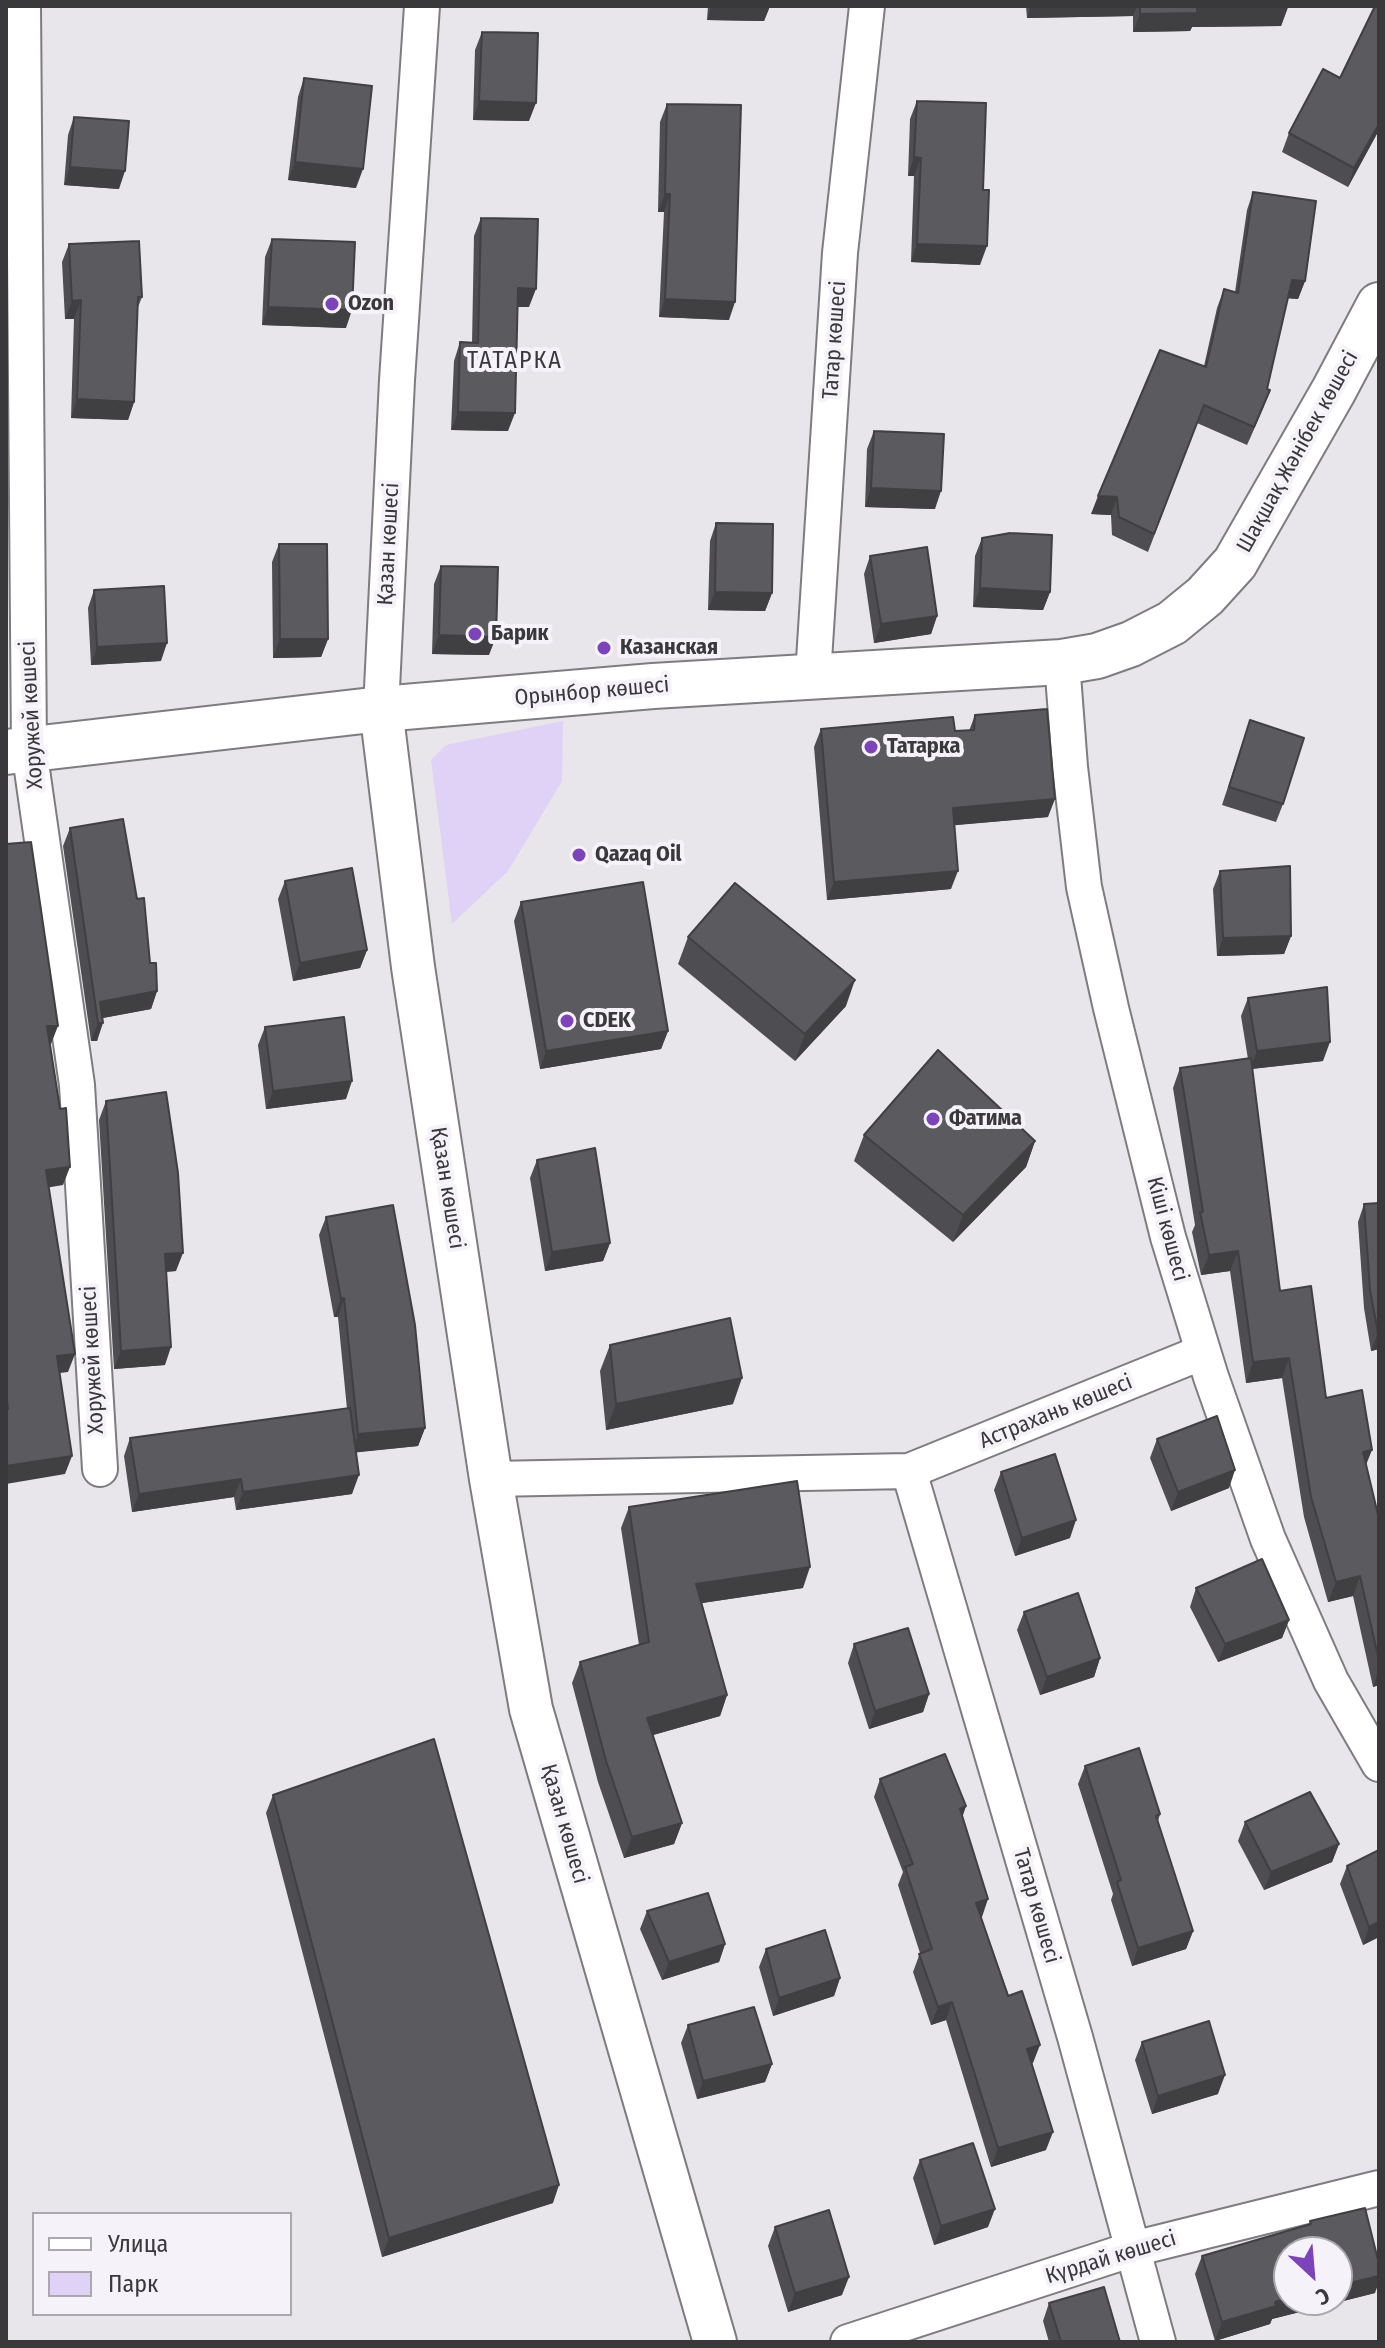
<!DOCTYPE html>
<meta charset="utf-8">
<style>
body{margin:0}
#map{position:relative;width:1385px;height:2348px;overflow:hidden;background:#e8e6eb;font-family:"Fira Sans Condensed",sans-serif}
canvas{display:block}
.frame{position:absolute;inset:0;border:8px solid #39383a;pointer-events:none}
.legend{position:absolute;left:32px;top:2212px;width:260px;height:104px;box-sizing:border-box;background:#f5f3f9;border:2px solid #aaa8ad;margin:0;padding:10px 14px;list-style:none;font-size:24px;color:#39383a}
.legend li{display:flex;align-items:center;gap:16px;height:40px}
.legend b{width:40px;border:2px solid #aaa8ad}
.north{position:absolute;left:1273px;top:2236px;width:80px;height:80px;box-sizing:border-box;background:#f5f3f9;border:2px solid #aaa8ad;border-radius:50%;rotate:154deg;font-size:22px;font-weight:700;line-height:32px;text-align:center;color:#39383a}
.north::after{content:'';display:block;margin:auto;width:28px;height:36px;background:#7d43b9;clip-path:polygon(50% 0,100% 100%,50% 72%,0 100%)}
</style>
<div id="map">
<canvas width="1385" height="2348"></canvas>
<div class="frame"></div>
<ul class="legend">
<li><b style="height:10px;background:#fff"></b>Улица</li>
<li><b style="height:22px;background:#e0d1f7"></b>Парк</li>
</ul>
<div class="north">С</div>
</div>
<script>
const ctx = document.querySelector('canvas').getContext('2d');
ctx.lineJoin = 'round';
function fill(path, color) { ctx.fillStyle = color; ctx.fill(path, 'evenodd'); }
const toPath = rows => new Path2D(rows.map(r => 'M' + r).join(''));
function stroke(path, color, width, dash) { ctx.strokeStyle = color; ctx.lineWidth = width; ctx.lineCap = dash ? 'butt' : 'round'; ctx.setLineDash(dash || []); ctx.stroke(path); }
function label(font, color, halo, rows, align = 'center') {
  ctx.font = font + ' "Fira Sans Condensed",sans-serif'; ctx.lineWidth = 8; ctx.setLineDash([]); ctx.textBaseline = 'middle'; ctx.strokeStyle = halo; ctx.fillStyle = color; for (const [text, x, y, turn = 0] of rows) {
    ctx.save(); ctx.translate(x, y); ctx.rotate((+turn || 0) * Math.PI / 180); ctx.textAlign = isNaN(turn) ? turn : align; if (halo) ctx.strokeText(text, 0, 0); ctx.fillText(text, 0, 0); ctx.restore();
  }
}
const green = toPath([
 [563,721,562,781,508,871,452,924,431,760,446,745]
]);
const minor = toPath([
 [23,6,29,749,77,1085,100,1469],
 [1062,662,1070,767,1084,887,1111,1008,1168,1237,1211,1377,1268,1539,1331,1681,1379,1764],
 [813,676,840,253,867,6],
 [381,709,397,380,422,6],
 [909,1471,1075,2037,1158,2342],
 [491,1479,909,1471,1203,1352],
 [848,2342,1133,2249,1379,2188]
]);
const tertiary = toPath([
 [381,709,413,967,491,1479,531,1709,715,2342]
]);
const secondary = toPath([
 [6,752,381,709,653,686,1062,662,1097,656,1131,644,1172,623,1205,596,1235,563,1334,390,1379,305]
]);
const wall = toPath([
 [708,6,770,6,764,21,707,20],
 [1026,6,1288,6,1288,7,1281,26,1192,27,1190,31,1133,32,1133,16,1027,18],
 [1379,6,1379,130,1348,187,1282,152,1289,133,1340,78],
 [482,32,529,121,473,120,475,50],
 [304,78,356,188,288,180,298,97],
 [917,101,983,190,980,265,911,262,914,176,908,176,910,119],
 [667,104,729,320,659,317,664,212,658,212,660,122],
 [74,117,119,189,64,185,68,135],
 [1253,192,1305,281,1298,299,1287,298,1263,408,1247,445,1197,423,1148,552,1112,535,1111,515,1091,514,1204,366,1217,308,1224,289,1235,292,1247,210],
 [481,218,529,307,518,307,508,431,451,430,454,361,460,342,472,343,474,236],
 [272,239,346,328,262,325,265,257],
 [69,244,142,297,138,307,134,402,128,420,71,418,74,319,65,319,62,262],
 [874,431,935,509,865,507,867,449],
 [716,523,772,593,765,611,708,610,710,541],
 [982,538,1050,592,1043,610,973,607,975,556],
 [279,544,328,639,321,657,273,658,272,562],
 [870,556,937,616,931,634,874,643,864,574],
 [441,566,489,655,432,654,434,584],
 [94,590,161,661,91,665,88,608],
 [975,715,1048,817,954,825,951,889,827,900,814,747,821,729,969,731],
 [1250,720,1283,804,1276,822,1222,805],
 [70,828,137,899,150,963,157,991,151,1009,103,1018,97,1041,91,1041,63,846],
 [1220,871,1291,936,1284,954,1217,956,1213,889],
 [285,881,367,950,360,968,293,981,278,899],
 [521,902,668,1031,661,1049,540,1069,514,921],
 [688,937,846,1006,795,1061,678,964],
 [1248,998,1323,1061,1252,1069,1280,1291,1326,1398,1366,1466,1379,1519,1379,1685,1373,1687,1353,1596,1328,1602,1304,1517,1282,1378,1246,1383,1230,1271,1201,1275,1192,1232,1195,1225,1173,1088,1180,1068,1248,1059,1241,1016],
 [265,1027,346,1099,266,1109,258,1045],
 [106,1101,176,1271,166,1272,165,1365,114,1369,99,1120],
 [864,1135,1035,1141,1026,1167,953,1242,854,1161],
 [537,1160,610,1243,603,1261,545,1271,530,1178],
 [1379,1203,1379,1349,1371,1351,1364,1308,1358,1222,1364,1204],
 [326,1217,425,1428,418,1446,356,1452,352,1494,236,1510,234,1497,132,1512,124,1456,130,1438,347,1409,338,1317,334,1317,319,1235],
 [610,1345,733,1404,606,1430,600,1371],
 [1157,1439,1229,1488,1171,1511,1150,1458],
 [1001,1472,1070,1538,1015,1556,994,1490],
 [629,1507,803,1588,702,1603,727,1695,720,1716,653,1735,682,1823,674,1844,624,1858,598,1782,572,1683,580,1662,639,1645,621,1528],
 [1196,1588,1289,1620,1282,1638,1218,1662,1190,1607],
 [1024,1612,1100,1658,1094,1677,1040,1695,1017,1630],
 [854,1644,929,1694,923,1712,869,1729,848,1663],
 [1085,1766,1160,1814,1158,1821,1193,1931,1186,1949,1132,1966,1111,1900,1113,1894,1078,1784],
 [880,1779,966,1806,962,1817,982,1917,981,1917,1033,2063,1032,2063,1046,2150,991,2167,946,2020,931,2025,913,1972,920,1953,898,1885,903,1872,874,1797],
 [273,1795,553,2203,382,2257,266,1813],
 [1245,1822,1339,1844,1332,1862,1264,1890,1238,1841],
 [1379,1850,1379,1937,1363,1945,1340,1884,1347,1866],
 [647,1911,725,1944,719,1962,662,1980,640,1929],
 [766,1949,840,1978,834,1996,773,2016,759,1967],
 [688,2025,772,2064,765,2082,697,2099,681,2043],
 [1142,2042,1218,2094,1152,2114,1135,2060],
 [920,2160,988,2227,934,2245,913,2178],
 [1310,2221,1375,2293,1272,2319,1270,2324,1215,2341,1195,2274,1202,2256,1309,2224],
 [775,2227,842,2295,788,2312,768,2246],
 [1049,2303,1120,2342,1049,2342,1043,2321]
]);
const shadedWall = toPath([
 [712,6,770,6,764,21,707,20],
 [1031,6,1137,6,1133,16,1027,18],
 [1288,7,1281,26,1192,27,1190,31,1133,32,1140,14,1197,8],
 [479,101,536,103,529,121,473,120],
 [1379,124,1379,130,1348,187,1354,168],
 [914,157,921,158,914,176,908,176],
 [295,162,363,169,356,188,288,180],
 [70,167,125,171,119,189,64,185],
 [665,194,670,194,664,212,658,212],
 [917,244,987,246,980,265,911,262],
 [1292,280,1305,281,1298,299,1285,298],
 [518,288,536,289,529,307,512,307],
 [665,299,735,302,729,320,659,317],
 [81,300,74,319,65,319,72,301],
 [268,307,352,310,346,328,262,325],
 [1270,390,1263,408,1247,445,1254,427],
 [77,399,134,402,128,420,71,418],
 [458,412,515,413,508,431,451,430],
 [871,488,941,491,935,509,865,507],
 [1098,496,1117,497,1111,515,1091,514],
 [980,588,1050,592,1043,610,973,607],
 [715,592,772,593,765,611,708,610],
 [937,616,931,634,874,643,881,624],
 [439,635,496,637,489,655,432,654],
 [280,639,328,639,321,657,273,658],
 [167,643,161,661,91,665,97,647],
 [1055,799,1048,817,946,826,953,808],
 [958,871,951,889,827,900,834,882],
 [1291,936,1284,954,1217,956,1223,938],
 [367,950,360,968,293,981,300,963],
 [855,980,846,1006,795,1061,805,1034],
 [157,991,151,1009,97,1019,100,1002],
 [98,1023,103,1023,97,1041,91,1041],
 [47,1026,58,1026,51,1044,40,1044],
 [668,1031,661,1049,540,1069,546,1051],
 [1330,1042,1323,1061,1250,1069,1257,1051],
 [352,1081,346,1099,266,1109,273,1091],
 [1035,1141,1026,1167,953,1242,963,1215],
 [70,1167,63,1185,39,1189,46,1170],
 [610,1243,603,1261,545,1271,552,1252],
 [1238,1251,1230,1271,1201,1275,1209,1255],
 [183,1253,176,1271,158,1272,165,1254],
 [344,1298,338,1317,334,1317,341,1299],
 [1378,1333,1379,1349,1371,1351],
 [171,1347,165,1365,114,1369,121,1351],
 [75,1354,68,1372,51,1374,57,1356],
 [1289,1358,1282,1378,1246,1383,1253,1362],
 [742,1378,733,1404,606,1430,616,1404],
 [425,1428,418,1446,351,1453,358,1434],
 [1372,1450,1364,1470,1363,1452],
 [72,1456,65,1474,6,1484,6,1466],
 [1235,1470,1229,1488,1171,1511,1178,1492],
 [359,1475,352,1494,236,1510,243,1492],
 [241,1479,234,1497,132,1512,139,1494],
 [1076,1520,1070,1538,1015,1556,1022,1538],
 [810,1567,803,1588,689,1605,696,1584],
 [1360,1576,1353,1596,1328,1602,1336,1582],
 [1289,1620,1282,1638,1218,1662,1225,1644],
 [1100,1658,1094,1677,1040,1695,1047,1677],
 [1379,1670,1379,1685,1373,1687],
 [929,1694,923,1712,869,1729,875,1711],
 [727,1695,720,1716,639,1739,647,1718],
 [966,1806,960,1824,960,1809],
 [682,1823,674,1844,624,1858,632,1837],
 [1339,1844,1332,1862,1264,1890,1271,1872],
 [988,1899,982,1917,969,1921,976,1903],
 [1379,1922,1379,1937,1363,1945,1369,1927],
 [1193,1931,1186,1949,1132,1966,1138,1948],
 [725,1944,719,1962,662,1980,669,1962],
 [840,1978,834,1996,773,2016,779,1998],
 [952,2002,946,2020,931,2025,938,2007],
 [1040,2045,1033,2063,1021,2067,1027,2049],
 [772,2064,765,2082,697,2099,703,2081],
 [1225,2075,1218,2094,1152,2114,1158,2096],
 [1053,2132,1046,2150,991,2167,998,2148],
 [559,2185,553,2203,382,2257,389,2238],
 [995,2209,988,2227,934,2245,941,2226],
 [1379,2276,1379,2282,1375,2293,1272,2319,1270,2324,1215,2341,1222,2322,1275,2302,1289,2298,1289,2300,1337,2300,1337,2286],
 [849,2277,842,2295,788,2312,795,2293]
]);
const building = toPath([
 [1140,6,1288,6,1288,7,1197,8,1197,13,1140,14,1140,6],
 [1375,6,1379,6,1379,124,1354,168,1289,133,1323,69,1340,78,1375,6],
 [482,32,538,33,536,103,479,101,482,32],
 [304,78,372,86,363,169,295,162,304,78],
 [917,101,986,103,983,190,989,190,987,246,917,244,921,158,914,157,917,101],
 [667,104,741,105,735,302,665,299,670,194,665,194,667,104],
 [74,117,129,121,125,171,70,167,74,117],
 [1253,192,1316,201,1305,281,1292,280,1267,389,1270,390,1254,427,1204,405,1154,534,1119,517,1117,497,1098,496,1160,350,1206,367,1224,289,1238,293,1253,192],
 [481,218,538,219,536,289,518,288,515,413,458,412,460,342,478,343,481,218],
 [272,239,355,242,352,310,268,307,272,239],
 [139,241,142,297,138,297,134,402,77,399,81,300,72,301,69,244,139,241],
 [874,431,944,434,941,491,871,488,874,431],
 [716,523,773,524,772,593,715,592,716,523],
 [1010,533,1052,535,1050,592,980,588,982,538,1010,533],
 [279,544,327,544,328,639,280,639,279,544],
 [927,547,937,616,881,624,870,556,927,547],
 [441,566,498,567,496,637,439,635,441,566],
 [164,586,167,643,97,647,94,590,164,586],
 [1047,709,1055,799,953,808,958,871,834,882,821,729,953,717,955,731,974,730,975,715,1047,709],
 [1250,720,1304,738,1283,804,1229,787,1250,720],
 [123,819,137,899,144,898,150,963,156,963,157,991,100,1002,103,1023,98,1023,70,828,123,819],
 [31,842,58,1026,47,1026,60,1109,66,1108,70,1167,46,1170,75,1354,57,1356,72,1456,6,1466,6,1409,8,1409,6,1395,6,844,31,842],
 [1290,866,1291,936,1223,938,1220,871,1290,866],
 [352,868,367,950,300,963,285,881,352,868],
 [643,882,668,1031,546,1051,521,902,643,882],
 [735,883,855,980,805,1034,688,937,735,883],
 [1327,987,1330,1042,1257,1051,1248,998,1327,987],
 [344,1017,352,1081,273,1091,265,1027,344,1017],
 [938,1050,1035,1141,963,1215,864,1135,938,1050],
 [1251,1058,1280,1291,1311,1286,1326,1398,1362,1390,1372,1450,1363,1452,1379,1519,1379,1661,1360,1576,1336,1582,1311,1497,1289,1358,1253,1362,1238,1251,1209,1255,1200,1212,1203,1212,1180,1068,1251,1058],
 [166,1092,178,1173,183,1253,165,1254,171,1347,121,1351,106,1101,166,1092],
 [595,1148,610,1243,552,1252,537,1160,595,1148],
 [1379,1203,1379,1333,1378,1333,1370,1290,1364,1204,1379,1203],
 [393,1205,415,1325,425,1428,358,1434,344,1298,341,1299,326,1217,393,1205],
 [730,1318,742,1378,616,1404,610,1345,730,1318],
 [350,1408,359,1475,243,1492,241,1479,139,1494,130,1438,350,1408],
 [1217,1416,1235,1470,1178,1492,1157,1439,1217,1416],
 [1055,1454,1076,1520,1022,1538,1001,1472,1055,1454],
 [797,1481,810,1567,696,1584,727,1695,647,1718,682,1823,632,1837,606,1761,580,1662,649,1642,629,1507,797,1481],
 [1262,1559,1289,1620,1225,1644,1196,1588,1262,1559],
 [1078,1593,1100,1658,1047,1677,1024,1612,1078,1593],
 [908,1628,929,1694,875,1711,854,1644,908,1628],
 [434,1739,559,2185,389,2238,273,1795,434,1739],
 [1139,1748,1160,1814,1156,1816,1193,1931,1138,1948,1117,1882,1121,1880,1085,1766,1139,1748],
 [945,1754,966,1806,960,1809,988,1899,976,1903,1008,1996,1022,1991,1040,2045,1027,2049,1053,2132,998,2148,952,2002,938,2007,919,1954,932,1949,905,1867,913,1864,880,1779,945,1754],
 [1310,1792,1339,1844,1271,1872,1245,1822,1310,1792],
 [1379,1850,1379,1922,1369,1927,1347,1866,1379,1850],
 [708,1893,725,1944,669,1962,647,1911,708,1893],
 [825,1930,840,1978,779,1998,766,1949,825,1930],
 [754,2007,772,2064,703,2081,688,2025,754,2007],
 [1209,2021,1225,2075,1158,2096,1142,2042,1209,2021],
 [973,2143,995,2209,941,2226,920,2160,973,2143],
 [1365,2208,1379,2264,1379,2276,1337,2286,1337,2252,1289,2252,1289,2298,1275,2302,1276,2306,1222,2322,1202,2256,1311,2224,1310,2221,1365,2208],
 [829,2210,849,2277,795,2293,775,2227,829,2210],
 [1104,2287,1120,2342,1061,2342,1049,2303,1104,2287]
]);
const markers = [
 [332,304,8,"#7d43b9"],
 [475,634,8,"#7d43b9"],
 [604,648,8,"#7d43b9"],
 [871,747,8,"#7d43b9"],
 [579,855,8,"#7d43b9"],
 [567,1021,8,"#7d43b9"],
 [933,1119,8,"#7d43b9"]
];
const poiNames = [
 ["Ozon",348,304],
 ["Барик",491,634],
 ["Казанская",620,648],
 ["Татарка",887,747],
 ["Qazaq Oil",595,855],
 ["CDEK",583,1021],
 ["Фатима",949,1119]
];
const streetNames = [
 ["Татар көшесі",835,340,-86],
 ["Шақшақ Жәнібек көшесі",1298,452,-61],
 ["Қазан көшесі",389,544,-87],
 ["Орынбор көшесі",592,692,-5],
 ["Хоружей көшесі",32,715,-93],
 ["Қазан көшесі",447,1188,81],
 ["Кіші көшесі",1167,1229,75],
 ["Хоружей көшесі",93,1360,-93],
 ["Астрахань көшесі",1056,1412,-22],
 ["Қазан көшесі",564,1824,74],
 ["Татар көшесі",1036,1906,74],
 ["Күрдай көшесі",1111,2258,-17]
];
const neighbourhoodNames = [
 ["ТАТАРКА",515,361]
];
fill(green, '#e0d1f7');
stroke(minor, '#7e7c80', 38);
stroke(tertiary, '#7e7c80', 46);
stroke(secondary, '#7e7c80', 48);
stroke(minor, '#fff', 34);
stroke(tertiary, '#fff', 42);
stroke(secondary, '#fff', 44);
fill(wall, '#4e4d51');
fill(shadedWall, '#403f42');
fill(building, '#5b5a5e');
stroke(building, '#403f42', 2);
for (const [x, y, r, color] of markers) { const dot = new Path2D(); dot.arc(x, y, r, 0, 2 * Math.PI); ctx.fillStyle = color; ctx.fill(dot); stroke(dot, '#f5f3f9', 3); }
label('bold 22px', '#39383a', '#f5f3f9', poiNames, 'left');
label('22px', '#39383a', '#f5f3f9', streetNames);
ctx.letterSpacing = '2px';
label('24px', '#39383a', '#f5f3f9', neighbourhoodNames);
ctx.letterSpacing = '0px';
</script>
